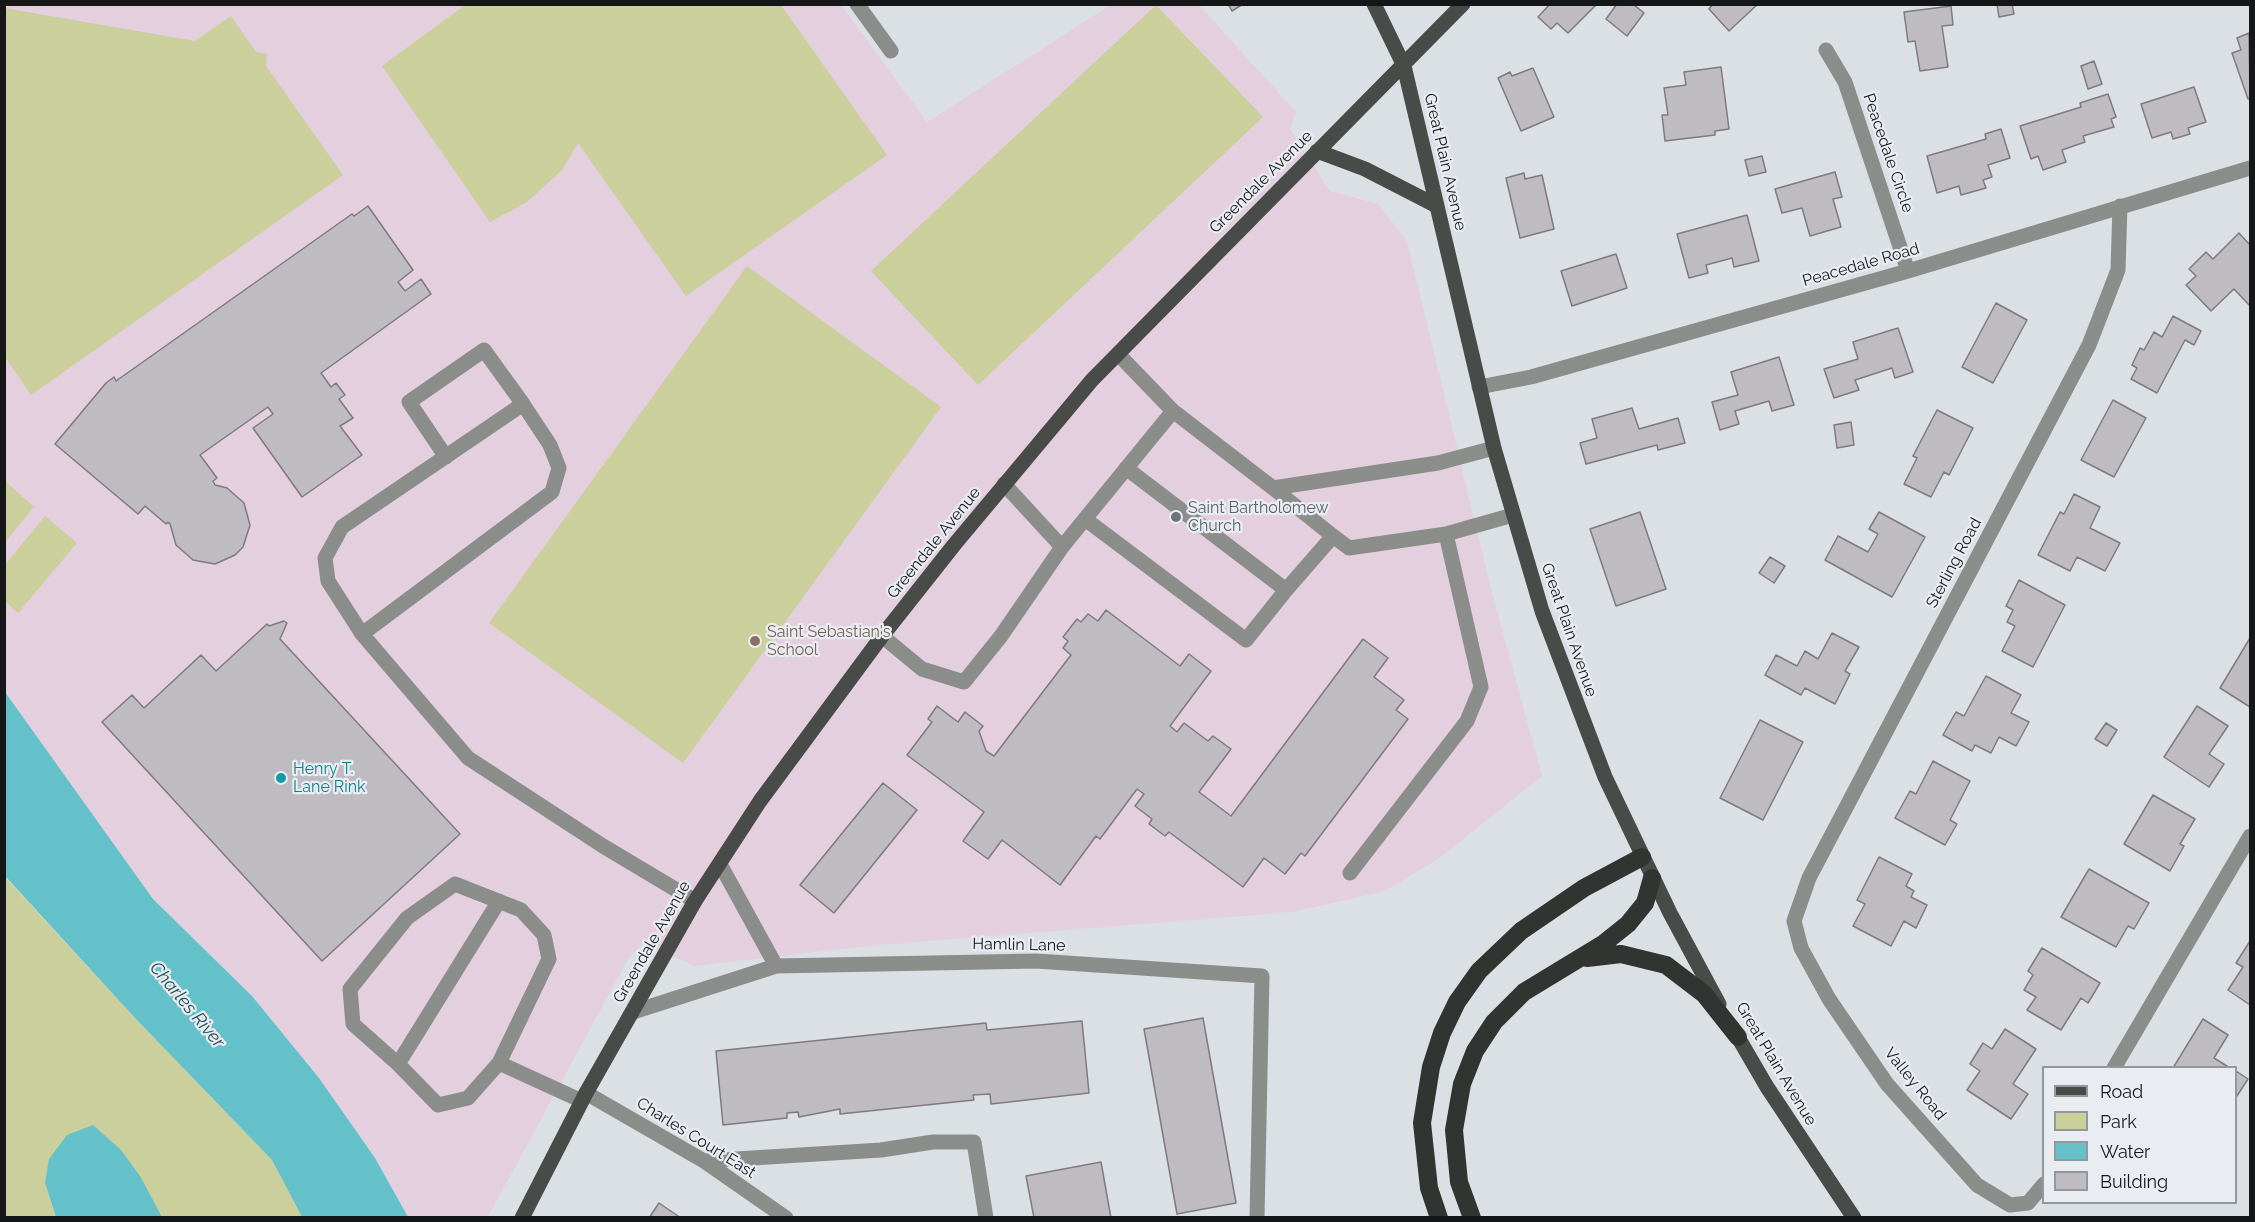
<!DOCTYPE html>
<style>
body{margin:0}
#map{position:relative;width:2255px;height:1222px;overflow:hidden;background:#dbe0e5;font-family:Raleway,sans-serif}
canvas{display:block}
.frame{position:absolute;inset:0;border:6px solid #141618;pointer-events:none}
.legend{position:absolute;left:2042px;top:1066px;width:195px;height:138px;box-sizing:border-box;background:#e9edf2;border:2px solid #94979b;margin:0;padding:8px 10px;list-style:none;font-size:18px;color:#141618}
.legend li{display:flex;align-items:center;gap:12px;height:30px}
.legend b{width:30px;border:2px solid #94979b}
</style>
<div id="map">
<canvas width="2255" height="1222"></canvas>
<div class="frame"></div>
<ul class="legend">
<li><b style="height:8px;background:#484b48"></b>Road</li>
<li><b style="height:16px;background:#cacf9b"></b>Park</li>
<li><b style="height:16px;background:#65c1c9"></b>Water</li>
<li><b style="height:16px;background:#bfbcc1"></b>Building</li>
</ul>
</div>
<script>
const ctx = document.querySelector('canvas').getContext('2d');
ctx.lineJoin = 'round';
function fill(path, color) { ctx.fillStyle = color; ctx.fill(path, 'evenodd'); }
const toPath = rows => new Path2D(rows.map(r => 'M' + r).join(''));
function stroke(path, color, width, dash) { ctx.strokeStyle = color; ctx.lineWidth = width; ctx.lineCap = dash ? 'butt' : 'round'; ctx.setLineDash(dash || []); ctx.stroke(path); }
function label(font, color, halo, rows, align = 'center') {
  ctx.font = font + ' Raleway,sans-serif'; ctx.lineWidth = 4.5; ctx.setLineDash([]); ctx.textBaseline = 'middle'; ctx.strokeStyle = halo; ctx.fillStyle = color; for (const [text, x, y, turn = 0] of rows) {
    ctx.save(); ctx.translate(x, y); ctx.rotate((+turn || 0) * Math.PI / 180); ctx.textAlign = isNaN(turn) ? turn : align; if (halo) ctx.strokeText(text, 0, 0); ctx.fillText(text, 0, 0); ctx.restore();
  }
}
const education = toPath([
 [4,5,841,5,927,122,1111,5,1199,5,1296,112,1290,129,1330,191,1378,204,1407,241,1491,589,1542,776,1437,860,1385,891,1293,912,878,945,694,966,644,943,628,959,488,1217,408,1217,375,1158,319,1078,252,996,153,899,5,692]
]);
const green = toPath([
 [465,5,781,5,887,155,686,296,578,143,562,170,527,202,490,222,382,66],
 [1156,5,1263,117,978,385,871,271],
 [4,8,195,41,231,16,256,52,267,54,266,66,343,175,31,395,5,357],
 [747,266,941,407,683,763,489,623],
 [5,481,34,507,5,542],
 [45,516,77,543,18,613,5,601,5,565],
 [4,876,135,1018,272,1160,302,1217,162,1217,45,1183,56,1217,5,1217]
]);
const water = toPath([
 [5,692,153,899,252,996,319,1078,375,1158,408,1217,302,1217,272,1160,135,1018,5,876],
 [93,1125,121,1150,140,1176,162,1217,56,1217,45,1183,49,1159,67,1135]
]);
const building = toPath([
 [1228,4,1243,4,1232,11,1228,4],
 [1550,4,1597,4,1568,33,1557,23,1551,29,1538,17,1550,4],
 [1617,4,1633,4,1644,13,1627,36,1606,19,1617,4],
 [1713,4,1758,4,1729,31,1709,9,1713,4],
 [1997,4,2012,4,2014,14,1999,17,1997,4],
 [1951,6,1953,25,1942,26,1948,67,1920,71,1915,41,1908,42,1904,12,1951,6],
 [2249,33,2250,98,2248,99,2232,53,2241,50,2237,38,2249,33],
 [2094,61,2102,84,2088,89,2081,66,2094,61],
 [1721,67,1729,129,1715,131,1715,135,1665,141,1662,115,1668,115,1664,88,1686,85,1684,72,1721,67],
 [1533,68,1554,117,1521,131,1498,78,1510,72,1512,76,1533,68],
 [2194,87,2206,122,2188,128,2190,134,2173,139,2171,132,2152,138,2141,104,2194,87],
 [2108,94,2116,117,2111,119,2114,127,2083,136,2085,142,2062,150,2066,162,2043,170,2038,156,2031,159,2020,126,2081,107,2080,103,2108,94],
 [2001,129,2010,158,1988,165,1992,177,1983,180,1986,188,1961,195,1959,186,1937,193,1927,156,1986,139,1985,134,2001,129],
 [1762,156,1766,172,1749,176,1745,160,1762,156],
 [1835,172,1842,197,1833,199,1841,227,1810,236,1802,208,1782,213,1775,189,1835,172],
 [1524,173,1525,179,1542,175,1554,229,1520,238,1506,178,1524,173],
 [368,206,413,270,398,282,405,291,421,279,431,294,321,373,331,387,336,383,345,395,339,399,353,418,340,426,362,455,302,497,253,428,273,414,268,407,200,455,217,478,213,481,215,485,227,488,244,503,250,525,243,547,235,555,215,564,193,560,176,545,170,524,168,522,166,524,145,506,138,514,55,444,106,383,114,377,116,381,352,214,354,216,368,206],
 [1747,215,1759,261,1734,267,1732,258,1706,265,1708,273,1689,278,1677,234,1747,215],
 [2239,233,2250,245,2250,306,2234,289,2211,311,2186,285,2196,276,2189,269,2206,252,2213,259,2239,233],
 [1616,254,1627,288,1572,306,1561,271,1616,254],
 [1996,303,2027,320,1993,383,1962,367,1996,303],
 [2173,316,2201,331,2194,345,2185,340,2157,393,2131,379,2137,368,2132,365,2140,348,2144,350,2154,332,2162,337,2173,316],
 [1898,328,1913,372,1895,378,1892,368,1855,380,1859,390,1834,398,1824,369,1858,359,1853,342,1898,328],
 [1779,357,1794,405,1772,411,1769,401,1735,411,1739,424,1720,430,1712,402,1738,395,1731,372,1779,357],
 [2113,400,2146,418,2114,477,2081,460,2113,400],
 [1632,408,1639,429,1678,418,1685,443,1658,450,1657,445,1586,464,1580,443,1597,438,1592,419,1632,408],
 [1937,410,1973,428,1949,475,1944,472,1931,497,1904,484,1917,458,1913,456,1937,410],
 [1851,422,1854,445,1837,448,1834,425,1851,422],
 [2074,494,2100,507,2090,528,2120,543,2105,571,2077,557,2070,571,2038,555,2060,512,2064,514,2074,494],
 [1640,512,1666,589,1616,606,1590,529,1640,512],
 [1879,512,1925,537,1892,597,1825,560,1838,536,1868,552,1878,534,1869,529,1879,512],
 [1770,557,1785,566,1774,583,1759,573,1770,557],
 [2019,580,2065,605,2033,667,2002,651,2015,626,2007,622,2013,610,2006,606,2019,580],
 [1106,610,1180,666,1189,654,1211,671,1170,726,1177,732,1184,723,1208,741,1213,736,1231,749,1199,792,1231,816,1363,639,1388,658,1374,677,1404,700,1396,710,1408,719,1305,856,1301,853,1285,874,1264,858,1243,887,1169,832,1165,836,1149,824,1152,819,1135,806,1144,794,1137,789,1100,839,1096,836,1060,885,1002,840,988,859,963,841,984,812,907,755,932,722,928,719,937,706,958,722,965,712,983,726,979,731,986,751,994,756,1071,655,1063,648,1068,641,1063,637,1077,619,1081,622,1088,614,1098,621,1106,610],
 [284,621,287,623,280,639,460,834,322,961,102,722,132,695,144,708,201,655,216,671,267,624,269,626,284,621],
 [1832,633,1859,647,1845,671,1850,674,1835,704,1805,688,1801,695,1765,675,1776,655,1797,666,1805,651,1818,659,1832,633],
 [2250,638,2250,707,2220,688,2250,638],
 [1986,676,2021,695,2011,713,2029,722,2016,746,1999,737,1991,753,1975,745,1972,751,1943,735,1956,712,1964,716,1986,676],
 [2197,706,2228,726,2209,754,2224,764,2209,787,2164,757,2197,706],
 [1760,720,1803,742,1763,820,1720,798,1760,720],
 [2106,723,2117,730,2107,746,2095,739,2106,723],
 [1933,761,1970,781,1950,820,1957,824,1945,845,1895,818,1910,791,1916,794,1933,761],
 [883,783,917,810,834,913,800,885,883,783],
 [2153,795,2195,819,2180,844,2184,846,2170,871,2124,844,2153,795],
 [1879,857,1912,874,1906,886,1914,891,1911,897,1927,905,1916,928,1904,921,1891,946,1853,926,1865,904,1857,900,1879,857],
 [2089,869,2149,903,2134,929,2128,926,2116,947,2061,917,2089,869],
 [2250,941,2250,1005,2228,990,2243,967,2236,963,2250,941],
 [2042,948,2100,983,2088,1003,2081,998,2061,1030,2027,1010,2036,997,2024,990,2033,975,2028,971,2042,948],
 [1203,1018,1236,1203,1177,1214,1144,1029,1203,1018],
 [2203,1019,2228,1035,2214,1058,2230,1068,2173,1068,2203,1019],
 [1082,1021,1089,1093,991,1104,990,1094,973,1095,974,1100,840,1114,840,1109,799,1117,798,1112,787,1113,787,1118,723,1125,716,1051,986,1023,987,1030,1082,1021],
 [2005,1029,2036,1049,2013,1084,2028,1094,2011,1119,1967,1090,1980,1071,1970,1064,1983,1043,1992,1049,2005,1029],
 [2236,1071,2248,1079,2237,1096,2236,1095,2236,1071],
 [1101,1162,1111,1218,1034,1218,1026,1176,1101,1162],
 [659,1203,681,1218,649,1218,659,1203]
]);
const minor = toPath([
 [857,4,891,51],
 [1826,50,1845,82,1908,271],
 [1118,354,1173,411,1273,488,1438,463,1494,448],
 [1479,387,1531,377,1908,271,2250,168],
 [446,457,409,402,484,350,523,404],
 [1004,484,1062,547],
 [1273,488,1333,536],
 [1085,519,1246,640,1286,590,1126,468],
 [1286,590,1333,536,1349,548,1446,534,1513,515],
 [362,634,328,581,325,558,342,527,523,404,550,445,559,468,552,492,362,634,468,758,603,846,695,901],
 [882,636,922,669,964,682,1001,636,1062,547,1173,411],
 [720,864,776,966],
 [1350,873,1467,721,1481,687,1446,534],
 [633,1012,776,966,1036,961,1262,976,1257,1218],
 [499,1063,468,1098,438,1105,398,1064,353,1024,350,989,407,918,455,884,521,910,544,935,549,959,499,1063,582,1101],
 [398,1064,499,901],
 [2114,1068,2250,836],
 [586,1093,704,1161,786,1218],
 [704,1161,881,1150,933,1142,974,1142,986,1218],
 [2044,1184,2028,1203,2010,1205,1977,1185,1887,1084,1829,999,1801,948,1794,921,1809,878,2089,345,2118,270,2120,206]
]);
const major = toPath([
 [1374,4,1404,66,1494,448,1542,611,1605,777,1670,913,1719,1004],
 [1317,151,1365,169,1437,206],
 [1732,1027,1767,1087,1854,1218],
 [522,1218,586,1093,695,901,760,801,882,636,954,545,1092,380,1463,4]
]);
const highway = toPath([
 [1587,958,1621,954,1666,965,1704,994,1738,1037],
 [1439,1218,1429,1188,1422,1123,1431,1067,1442,1033,1457,1002,1479,971,1521,931,1584,888,1642,857],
 [1472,1218,1459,1182,1454,1130,1462,1084,1475,1051,1494,1022,1524,992,1603,944,1628,924,1645,903,1652,878]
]);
const markers = [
 [1176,517,6,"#6b7280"],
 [755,641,6,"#8d6e63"],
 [281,778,6,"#0f9aa8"]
];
const streetNames = [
 ["Peacedale Circle",1888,153,71],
 ["Great Plain Avenue",1445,162,77],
 ["Greendale Avenue",1261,182,-45],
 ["Peacedale Road",1861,265,-16],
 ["Greendale Avenue",934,543,-51],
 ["Sterling Road",1954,563,-62],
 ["Great Plain Avenue",1569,630,71],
 ["Greendale Avenue",652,942,-60],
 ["Hamlin Lane",1019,945,1],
 ["Great Plain Avenue",1776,1064,59],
 ["Valley Road",1915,1084,51],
 ["Charles Court East",696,1138,32]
];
const worshipNames = [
 ["Saint Bartholomew",1188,508],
 ["Church",1188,526]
];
const educationNames = [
 ["Saint Sebastian's",767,632],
 ["School",767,650]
];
const cultureNames = [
 ["Henry T.",293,769],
 ["Lane Rink",293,787]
];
const waterNames = [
 ["Charles River",187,1005,50]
];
fill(education, '#e3cfdd');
fill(green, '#cacf9b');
fill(water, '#65c1c9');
fill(building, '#bfbcc1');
stroke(building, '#7e7a7f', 1.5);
stroke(minor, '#8b8d8b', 15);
stroke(major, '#484b48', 15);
stroke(highway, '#313431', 18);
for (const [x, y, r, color] of markers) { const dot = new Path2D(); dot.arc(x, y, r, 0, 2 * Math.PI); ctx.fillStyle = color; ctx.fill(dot); stroke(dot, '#e9edf2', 2); }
label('16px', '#141618', '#e9edf2', streetNames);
label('16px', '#5b616d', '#e9edf2', worshipNames, 'left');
label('16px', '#785e54', '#e9edf2', educationNames, 'left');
label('16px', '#0d838f', '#e9edf2', cultureNames, 'left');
label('italic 18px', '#254f53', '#e9edf2', waterNames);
</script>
